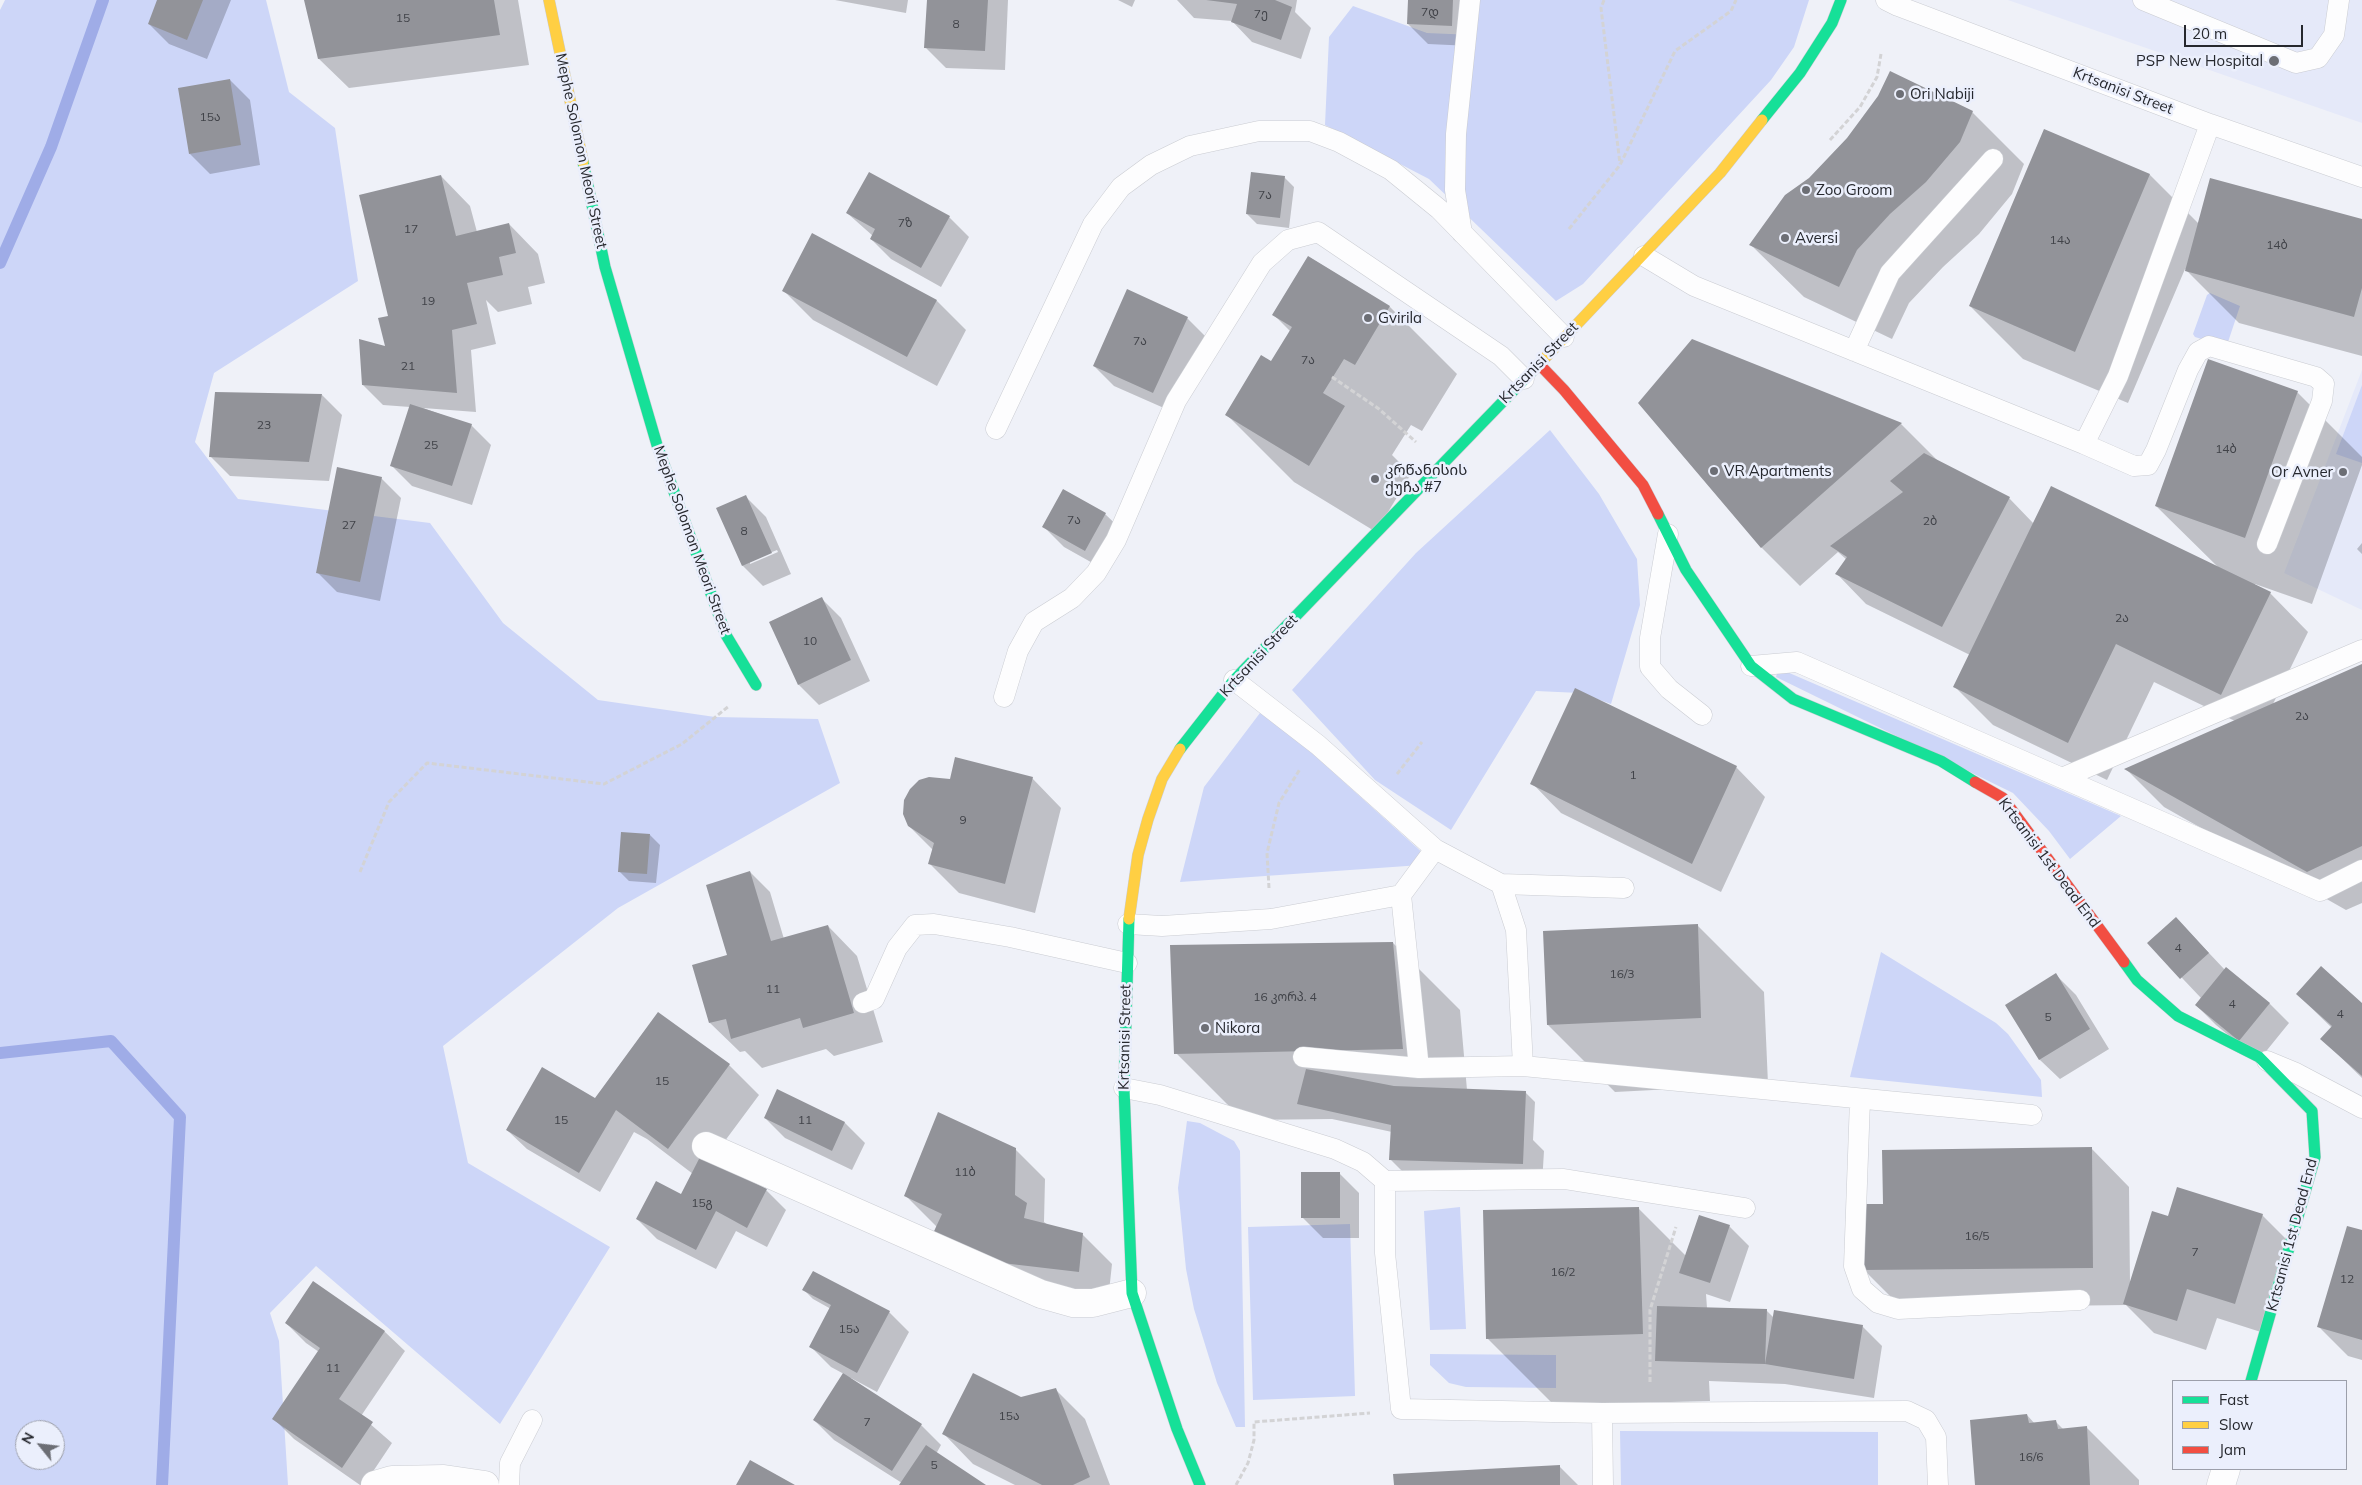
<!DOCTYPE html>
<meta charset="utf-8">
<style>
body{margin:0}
#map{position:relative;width:2362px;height:1485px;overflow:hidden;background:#eff1f8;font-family:Mulish,sans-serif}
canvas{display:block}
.legend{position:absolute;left:2172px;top:1380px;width:175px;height:90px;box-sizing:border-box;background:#ebeffc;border:1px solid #9c9faa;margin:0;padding:6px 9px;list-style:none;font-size:15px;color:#26282e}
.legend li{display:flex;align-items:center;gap:10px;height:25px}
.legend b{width:25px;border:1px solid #9c9faa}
.north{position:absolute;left:15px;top:1420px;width:50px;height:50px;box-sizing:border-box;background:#ebeffc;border:1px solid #9c9faa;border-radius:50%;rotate:299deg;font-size:14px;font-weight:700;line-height:20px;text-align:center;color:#26282e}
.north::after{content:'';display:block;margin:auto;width:18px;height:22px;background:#6c6e75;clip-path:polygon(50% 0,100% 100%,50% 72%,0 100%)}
.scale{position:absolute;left:2184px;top:25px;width:119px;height:22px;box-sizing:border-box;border:2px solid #26282e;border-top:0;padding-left:6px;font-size:15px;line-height:18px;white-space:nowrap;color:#26282e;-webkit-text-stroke:4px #ebeffc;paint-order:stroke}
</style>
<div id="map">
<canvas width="2362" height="1485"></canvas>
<ul class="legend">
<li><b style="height:6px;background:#16e098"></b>Fast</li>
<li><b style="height:6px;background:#ffcf43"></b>Slow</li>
<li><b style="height:6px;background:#f24e42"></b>Jam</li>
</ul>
<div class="north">N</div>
<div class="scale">20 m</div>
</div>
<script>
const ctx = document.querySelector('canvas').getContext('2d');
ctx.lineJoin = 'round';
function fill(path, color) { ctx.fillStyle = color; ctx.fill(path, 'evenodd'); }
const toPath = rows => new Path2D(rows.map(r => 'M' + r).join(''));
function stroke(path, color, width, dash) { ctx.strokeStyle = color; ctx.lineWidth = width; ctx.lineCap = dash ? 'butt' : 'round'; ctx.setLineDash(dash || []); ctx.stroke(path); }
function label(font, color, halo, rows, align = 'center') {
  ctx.font = font + ' Mulish,"Noto Sans Georgian",sans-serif'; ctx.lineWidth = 5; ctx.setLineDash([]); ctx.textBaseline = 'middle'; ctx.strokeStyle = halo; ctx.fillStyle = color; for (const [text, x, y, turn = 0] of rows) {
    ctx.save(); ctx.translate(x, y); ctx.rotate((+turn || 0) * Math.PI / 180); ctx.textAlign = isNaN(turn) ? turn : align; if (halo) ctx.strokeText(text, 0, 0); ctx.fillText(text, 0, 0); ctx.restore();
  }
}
const built = toPath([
 [2008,0,2362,0,2362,123],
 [2362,370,2362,610,2284,573]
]);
const green = toPath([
 [5,0,266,0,289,92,335,128,358,281,214,373,195,442,238,499,430,523,503,623,598,700,715,717,818,719,840,783,618,908,443,1046,468,1163,610,1247,500,1424,316,1266,270,1313,279,1341,288,1485,0,1485,0,10],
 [25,1430,55,1430,55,1460,25,1460],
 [1477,0,1809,0,1794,47,1771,80,1583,284,1556,301,1429,179,1325,125,1329,37,1353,6,1427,33,1474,35],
 [2210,293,2240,306,2227,345,2224,346,2195,337,2193,334,2207,295],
 [2362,385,2362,463,2336,454],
 [1550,430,1599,494,1637,559,1640,605,1611,704,1580,693,1536,691,1451,830,1375,780,1292,690,1416,553],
 [1778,670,1787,672,2121,816,2070,859,2049,831,2013,793,1776,677],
 [1263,709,1435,864,1180,882,1204,787],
 [1881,952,1996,1023,2008,1034,2041,1080,2042,1097,1850,1077],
 [1187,1121,1200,1123,1234,1141,1240,1151,1245,1427,1236,1427,1217,1383,1194,1309,1186,1269,1178,1188],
 [1460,1207,1466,1329,1430,1330,1424,1211],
 [1350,1224,1355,1396,1253,1400,1248,1227],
 [1430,1354,1556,1355,1556,1388,1466,1387,1449,1383,1430,1365],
 [1620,1431,1878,1432,1878,1485,1621,1485]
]);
const shadow = toPath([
 [159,0,231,0,207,59,169,44,149,24],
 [306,0,518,0,529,65,349,88,319,59],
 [835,0,908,0,906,13],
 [928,0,1008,0,1005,70,946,68,926,48],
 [1118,0,1135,0,1132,7],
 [1177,0,1297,0,1295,12,1311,28,1301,59,1252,42,1232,21,1194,18],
 [1409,0,1474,0,1471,46,1428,44,1408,24],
 [230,80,250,100,260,165,210,174,190,154],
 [1972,112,2024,164,2012,194,1979,234,1943,267,1909,303,1892,339,1804,297,1751,245],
 [2045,130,2150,175,2199,224,2362,220,2362,356,2239,323,2185,269,2128,403,2023,359,1970,306],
 [441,176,470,206,477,232,509,224,538,254,545,283,528,287,532,304,498,312,486,300,496,344,471,350,476,412,423,408,471,425,491,445,472,505,412,486,392,466,410,407,383,405,363,385,387,348,390,317],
 [1284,177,1294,187,1289,228,1257,224,1247,214],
 [847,213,949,217,969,237,941,287,891,259,871,239,873,236],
 [1309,257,1390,307,1457,374,1422,431,1411,425,1392,455,1411,474,1376,532,1294,482,1227,415,1272,363,1291,332,1274,315],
 [783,290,937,301,966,330,937,386,813,320],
 [1187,318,1207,338,1173,412,1114,386,1094,366],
 [1692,341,1901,424,1938,461,2009,498,2034,524,2219,568,2156,506,2297,392,2362,457,2362,465,2312,604,2255,584,2255,586,2270,593,2308,632,2273,704,2362,665,2362,903,2346,910,2164,807,2126,769,2235,721,2154,682,2107,780,1993,725,1955,687,1970,655,1866,604,1837,574,1847,560,1838,552,1800,586,1762,548,1639,403],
 [322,395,342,415,329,481,230,476,210,456],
 [381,478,401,498,380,601,337,592,317,572],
 [746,497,766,517,791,574,763,586,743,566,718,509],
 [777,550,778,552,750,564,750,561],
 [1105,514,1125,533,1105,570,1064,547,1044,527],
 [2362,543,2362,554,2357,549],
 [821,598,841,618,870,681,819,705,799,685,770,622],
 [1736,767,1765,797,1721,892,1561,813,1532,783],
 [1032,778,1061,808,1035,913,959,893,929,863,933,850,909,826,951,780],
 [650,835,660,845,656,883,629,881,619,871],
 [750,872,770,892,784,939,828,926,857,956,883,1042,834,1056,826,1049,762,1068,745,1051,740,1052,710,1023],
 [2176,918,2225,970,2269,1003,2289,1023,2259,1060,2216,1025,2196,1005,2201,998,2149,943],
 [1697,925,1764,992,1768,1084,1615,1092,1548,1025],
 [1393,943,1460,1010,1467,1090,1525,1092,1535,1102,1533,1140,1544,1151,1542,1184,1411,1180,1391,1160,1392,1132,1332,1119,1243,1120,1176,1053],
 [2056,975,2076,995,2109,1049,2060,1079,2040,1060,2007,1006],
 [2297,994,2362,1004,2362,1078,2322,1039,2332,1028],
 [658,1013,729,1065,759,1095,710,1161,766,1190,786,1210,767,1247,736,1231,716,1269,657,1239,637,1219,681,1196,693,1174,647,1139,634,1132,600,1192,527,1149,507,1130,595,1099],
 [765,1118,845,1123,865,1143,852,1170,785,1138],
 [2091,1148,2129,1187,2130,1283,2169,1217,2262,1215,2292,1245,2264,1333,2217,1318,2206,1350,2154,1333,2126,1305,1902,1308,1863,1269,1884,1206],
 [1015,1149,1045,1179,1044,1222,1048,1225,1082,1234,1112,1264,1108,1301,998,1288,906,1196],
 [1339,1173,1359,1193,1359,1238,1323,1238,1303,1218],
 [1639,1209,1686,1256,1729,1226,1749,1246,1730,1302,1706,1294,1707,1308,1766,1310,1774,1318,1862,1326,1882,1346,1874,1398,1785,1384,1709,1381,1710,1401,1554,1405,1487,1338],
 [2362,1231,2362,1360,2348,1356,2319,1327],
 [313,1283,385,1332,405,1351,361,1416,392,1443,364,1485,360,1485,294,1439,274,1419,319,1352,306,1343,286,1323],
 [804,1290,889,1312,909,1332,877,1392,851,1378,850,1380,921,1425,941,1445,936,1454,983,1485,901,1485,902,1483,834,1440,814,1420,844,1374,831,1367,811,1347,831,1309,813,1299],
 [1055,1389,1085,1419,1110,1485,1015,1485,973,1464,944,1434,1021,1398],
 [2027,1415,2035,1424,2056,1422,2064,1430,2087,1428,2139,1480,2139,1485,1976,1485],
 [1559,1466,1578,1485,1395,1485]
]);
const stream = toPath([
 [0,263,51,147,103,0],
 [0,1053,111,1041,180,1117,162,1485]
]);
const building = toPath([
 [157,0,203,0,187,40,148,24],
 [304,0,494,0,500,35,318,59],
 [927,0,988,0,985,51,924,48],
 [1206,0,1275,0,1292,7,1281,40,1231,22,1237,4],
 [1408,0,1453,0,1452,26,1407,24],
 [1890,71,1973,111,1960,142,1926,182,1890,214,1857,250,1839,287,1749,245,1785,195,1809,178,1847,138,1878,96],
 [230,79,241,145,189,154,178,88],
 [2044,129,2150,174,2075,352,1969,306],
 [869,172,950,216,921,268,870,239,875,229,846,213],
 [1251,172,1285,176,1280,218,1246,214],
 [441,175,456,236,509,223,516,253,499,257,503,275,467,283,477,324,452,330,457,393,362,385,359,339,385,346,378,318,388,316,359,195],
 [2210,178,2362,219,2362,288,2354,317,2185,271],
 [812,233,937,300,907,357,782,291],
 [1308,256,1390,306,1355,365,1344,359,1323,393,1345,406,1309,466,1225,415,1261,355,1271,361,1292,327,1272,315],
 [1127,289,1188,317,1153,393,1093,366],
 [1692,339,1902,423,1761,548,1638,403],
 [2208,359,2298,391,2245,538,2155,506],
 [215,392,322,394,309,462,209,457],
 [410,404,472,424,452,486,390,466],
 [1924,453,2010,497,1942,627,1835,574,1847,557,1830,546,1903,492,1890,481],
 [337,467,382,477,360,582,316,573],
 [2051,486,2271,592,2221,695,2116,644,2068,743,1953,687],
 [1063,489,1106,513,1085,551,1042,527],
 [746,495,772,553,742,566,716,508],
 [822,597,851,660,798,685,769,622],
 [2362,664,2362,846,2307,872,2124,769],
 [1575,688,1737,766,1692,864,1530,784],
 [955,757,1033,777,1005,884,928,864,934,843,908,826,903,814,904,800,910,789,919,780,929,777,950,779],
 [621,832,650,834,647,874,618,872],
 [750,871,771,941,828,925,854,1013,803,1028,800,1018,731,1039,726,1019,709,1023,692,965,727,955,706,885],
 [2176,917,2209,953,2180,979,2147,943],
 [1698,924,1701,1018,1547,1025,1543,931],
 [1393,942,1403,1049,1174,1054,1170,945],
 [2321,966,2362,1003,2362,1076,2320,1039,2332,1026,2296,994],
 [2226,967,2270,1003,2239,1041,2195,1005],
 [2056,973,2090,1029,2039,1060,2005,1005],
 [658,1012,730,1064,668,1149,616,1110,579,1173,506,1130,542,1067,595,1098],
 [1306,1069,1394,1086,1526,1091,1523,1164,1389,1160,1391,1125,1297,1104],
 [777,1089,845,1122,832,1151,764,1118],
 [938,1112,1016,1148,1015,1195,1027,1203,1024,1218,1083,1233,1079,1272,968,1259,929,1242,942,1214,904,1196],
 [2092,1147,2093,1268,1862,1270,1861,1204,1883,1204,1882,1150],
 [701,1155,767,1189,747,1228,716,1211,696,1250,636,1219,656,1181,681,1194],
 [1301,1172,1340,1172,1340,1218,1301,1218],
 [2177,1187,2263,1214,2235,1304,2187,1289,2177,1321,2123,1304,2152,1211,2168,1216],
 [1639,1207,1643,1334,1486,1339,1483,1210],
 [1699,1215,1730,1225,1710,1283,1679,1273],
 [2347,1226,2362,1230,2362,1340,2317,1327],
 [813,1271,890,1311,857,1373,809,1347,831,1305,802,1290],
 [313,1281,385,1331,339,1399,373,1422,342,1468,272,1419,320,1348,285,1323],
 [1657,1306,1767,1309,1765,1364,1655,1361],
 [1774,1310,1863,1325,1854,1379,1765,1364],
 [843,1373,922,1424,892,1471,813,1420],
 [973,1373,1021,1397,1056,1388,1090,1477,1073,1485,1042,1485,942,1434],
 [2027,1414,2029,1423,2056,1420,2058,1429,2087,1426,2090,1485,1975,1485,1970,1420],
 [926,1445,986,1485,899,1485],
 [750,1460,795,1485,736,1485],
 [1560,1465,1560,1485,1394,1485,1393,1474]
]);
const path = toPath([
 [1604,0,1601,8,1620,164],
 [1830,140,1860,107,1877,77,1881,54],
 [1569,229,1620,165,1675,51,1731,11,1736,0],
 [1332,377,1379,409,1416,442],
 [1397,774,1422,742],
 [360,872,389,802,427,763,604,784,682,744,729,706],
 [1269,888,1267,853,1279,803,1300,769],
 [1650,1382,1650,1310,1676,1227],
 [1236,1485,1248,1463,1254,1440,1254,1422,1370,1413]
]);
const lane = toPath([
 [1886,0,1898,6,2210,124,2362,177],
 [2143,0,2296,63,2318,58,2334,35,2339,0],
 [1462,233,1455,190,1456,134,1470,0],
 [1644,256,1694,286,2084,444,2118,376,2210,124],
 [1854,351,1890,273,1993,159],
 [996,429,1093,224,1121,187,1151,165,1190,146,1259,131,1310,131,1339,142,1391,170,1439,209,1564,337],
 [2084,444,2134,466,2148,465,2156,450,2188,370,2198,352,2209,346,2316,377,2324,384,2322,401,2267,544],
 [1668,534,1650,638,1650,667,1669,689,1702,715],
 [1751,666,1797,662,2320,891,2362,870],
 [1234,680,1318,745,1435,849,1501,884,1516,930,1523,1066,2032,1115],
 [1004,697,1018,651,1034,622,1072,598,1096,573,1116,540,1176,401,1262,263,1288,240,1318,232,1501,356,1524,379],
 [2062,778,2362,650],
 [1501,884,1624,888],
 [1401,895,1419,1068],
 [1128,924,1162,926,1271,919,1401,895,1435,849],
 [863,1003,874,999,897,948,915,925,934,924,1010,937,1127,963],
 [1303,1057,1419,1068,1523,1066],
 [2267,1061,2296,1073,2362,1108],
 [1124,1088,1160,1095,1335,1149,1363,1162,1385,1181,1385,1253,1401,1409,1602,1413,1907,1411,1926,1420,1936,1437,1938,1485],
 [1860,1100,1854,1266,1862,1289,1878,1303,1898,1309,2080,1300],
 [1385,1181,1564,1179,1745,1208],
 [1602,1413,1603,1485],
 [509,1485,510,1463,532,1420]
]);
const street = toPath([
 [706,1146,1041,1294,1073,1303,1093,1303,1132,1293],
 [375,1485,392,1480,444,1479,485,1485],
 [2221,1485,2226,1469]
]);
const fast = toPath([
 [1762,120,1800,73,1832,23,1841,0],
 [583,162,605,267,657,445,726,635,756,685],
 [1658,514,1686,570,1751,666,1793,699,1941,761,1975,782],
 [1180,749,1234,680,1544,359],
 [1129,919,1124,1088,1132,1293,1177,1429,1200,1485],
 [2124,962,2137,980,2178,1016,2259,1057,2312,1111,2315,1157,2251,1381]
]);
const slow = toPath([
 [549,0,583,162],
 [1544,359,1720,173,1762,120],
 [1129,919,1138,855,1148,819,1162,779,1180,749]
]);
const jam = toPath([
 [1539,364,1564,390,1643,485,1658,514],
 [1975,782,2003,798,2124,962]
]);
const markers = [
 [2274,61,6,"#6c6e75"],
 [1900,94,5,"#6c6e75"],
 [1806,190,5,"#6c6e75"],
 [1785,238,5,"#6c6e75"],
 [1368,318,5,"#6c6e75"],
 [1714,471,5,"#6c6e75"],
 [2343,472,5,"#6c6e75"],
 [1375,479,5,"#6c6e75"],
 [1205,1028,5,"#6c6e75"]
];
const numberNames = [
 ["7დ",1430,12],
 ["7ე",1261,14],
 ["15",403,18],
 ["8",956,24],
 ["15ა",210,117],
 ["7ა",1265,195],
 ["7ზ",905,223],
 ["17",411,229],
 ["14ა",2060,240],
 ["14ბ",2277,245],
 ["19",428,301],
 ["7ა",1140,341],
 ["7ა",1308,360],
 ["21",408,366],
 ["23",264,425],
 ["25",431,445],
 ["14ბ",2226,449],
 ["7ა",1074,520],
 ["2ბ",1930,521],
 ["27",349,525],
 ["8",744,531],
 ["2ა",2122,618],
 ["10",810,641],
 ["2ა",2302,716],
 ["1",1633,775],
 ["9",963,820],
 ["4",2178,948],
 ["16/3",1622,974],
 ["11",773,989],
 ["16 კორპ. 4",1285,997],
 ["4",2232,1004],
 ["4",2340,1014],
 ["5",2048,1017],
 ["15",662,1081],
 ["15",561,1120],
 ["11",805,1120],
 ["11ბ",965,1172],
 ["15გ",702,1203],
 ["16/5",1977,1236],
 ["7",2195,1252],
 ["16/2",1563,1272],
 ["12",2347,1279],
 ["15ა",849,1329],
 ["11",333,1368],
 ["15ა",1009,1416],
 ["7",867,1422],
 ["16/6",2031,1457],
 ["5",934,1465]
];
const poiNames = [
 ["PSP New Hospital",2263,61,"right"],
 ["Ori Nabiji",1910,94],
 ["Zoo Groom",1816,190],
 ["Aversi",1795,238],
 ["Gvirila",1378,318],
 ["კრწანისის",1385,470],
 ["ქუჩა #7",1385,487],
 ["VR Apartments",1724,471],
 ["Or Avner",2333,472,"right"],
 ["Nikora",1215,1028]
];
const streetNames = [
 ["Krtsanisi Street",2123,91,21],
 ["Mephe Solomon Meori Street",581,151,78],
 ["Krtsanisi Street",1539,363,-46],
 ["Mephe Solomon Meori Street",692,540,70],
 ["Krtsanisi Street",1259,656,-47],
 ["Krtsanisi 1st Dead End",2049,863,53],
 ["Krtsanisi Street",1125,1037,-89],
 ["Krtsanisi 1st Dead End",2292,1235,-75]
];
fill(built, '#e5e9f9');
fill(green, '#cdd6f8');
fill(shadow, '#0003');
stroke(stream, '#9face7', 12);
fill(building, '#929399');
stroke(lane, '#caccd2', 21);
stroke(street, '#caccd2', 29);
stroke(fast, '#caccd2', 12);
stroke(slow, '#caccd2', 12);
stroke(jam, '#caccd2', 12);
stroke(path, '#d3d3d5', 3, [5, 2.5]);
stroke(lane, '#fdfdfe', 20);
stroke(street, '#fdfdfe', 28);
stroke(fast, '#16e098', 11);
stroke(slow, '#ffcf43', 11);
stroke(jam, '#f24e42', 11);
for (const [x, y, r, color] of markers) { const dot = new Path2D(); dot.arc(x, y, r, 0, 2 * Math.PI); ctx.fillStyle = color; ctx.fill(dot); stroke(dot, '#ebeffc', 2); }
label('12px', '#414349', null, numberNames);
label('15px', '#26282e', '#ebeffc', poiNames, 'left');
label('15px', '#26282e', '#ebeffc', streetNames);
</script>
